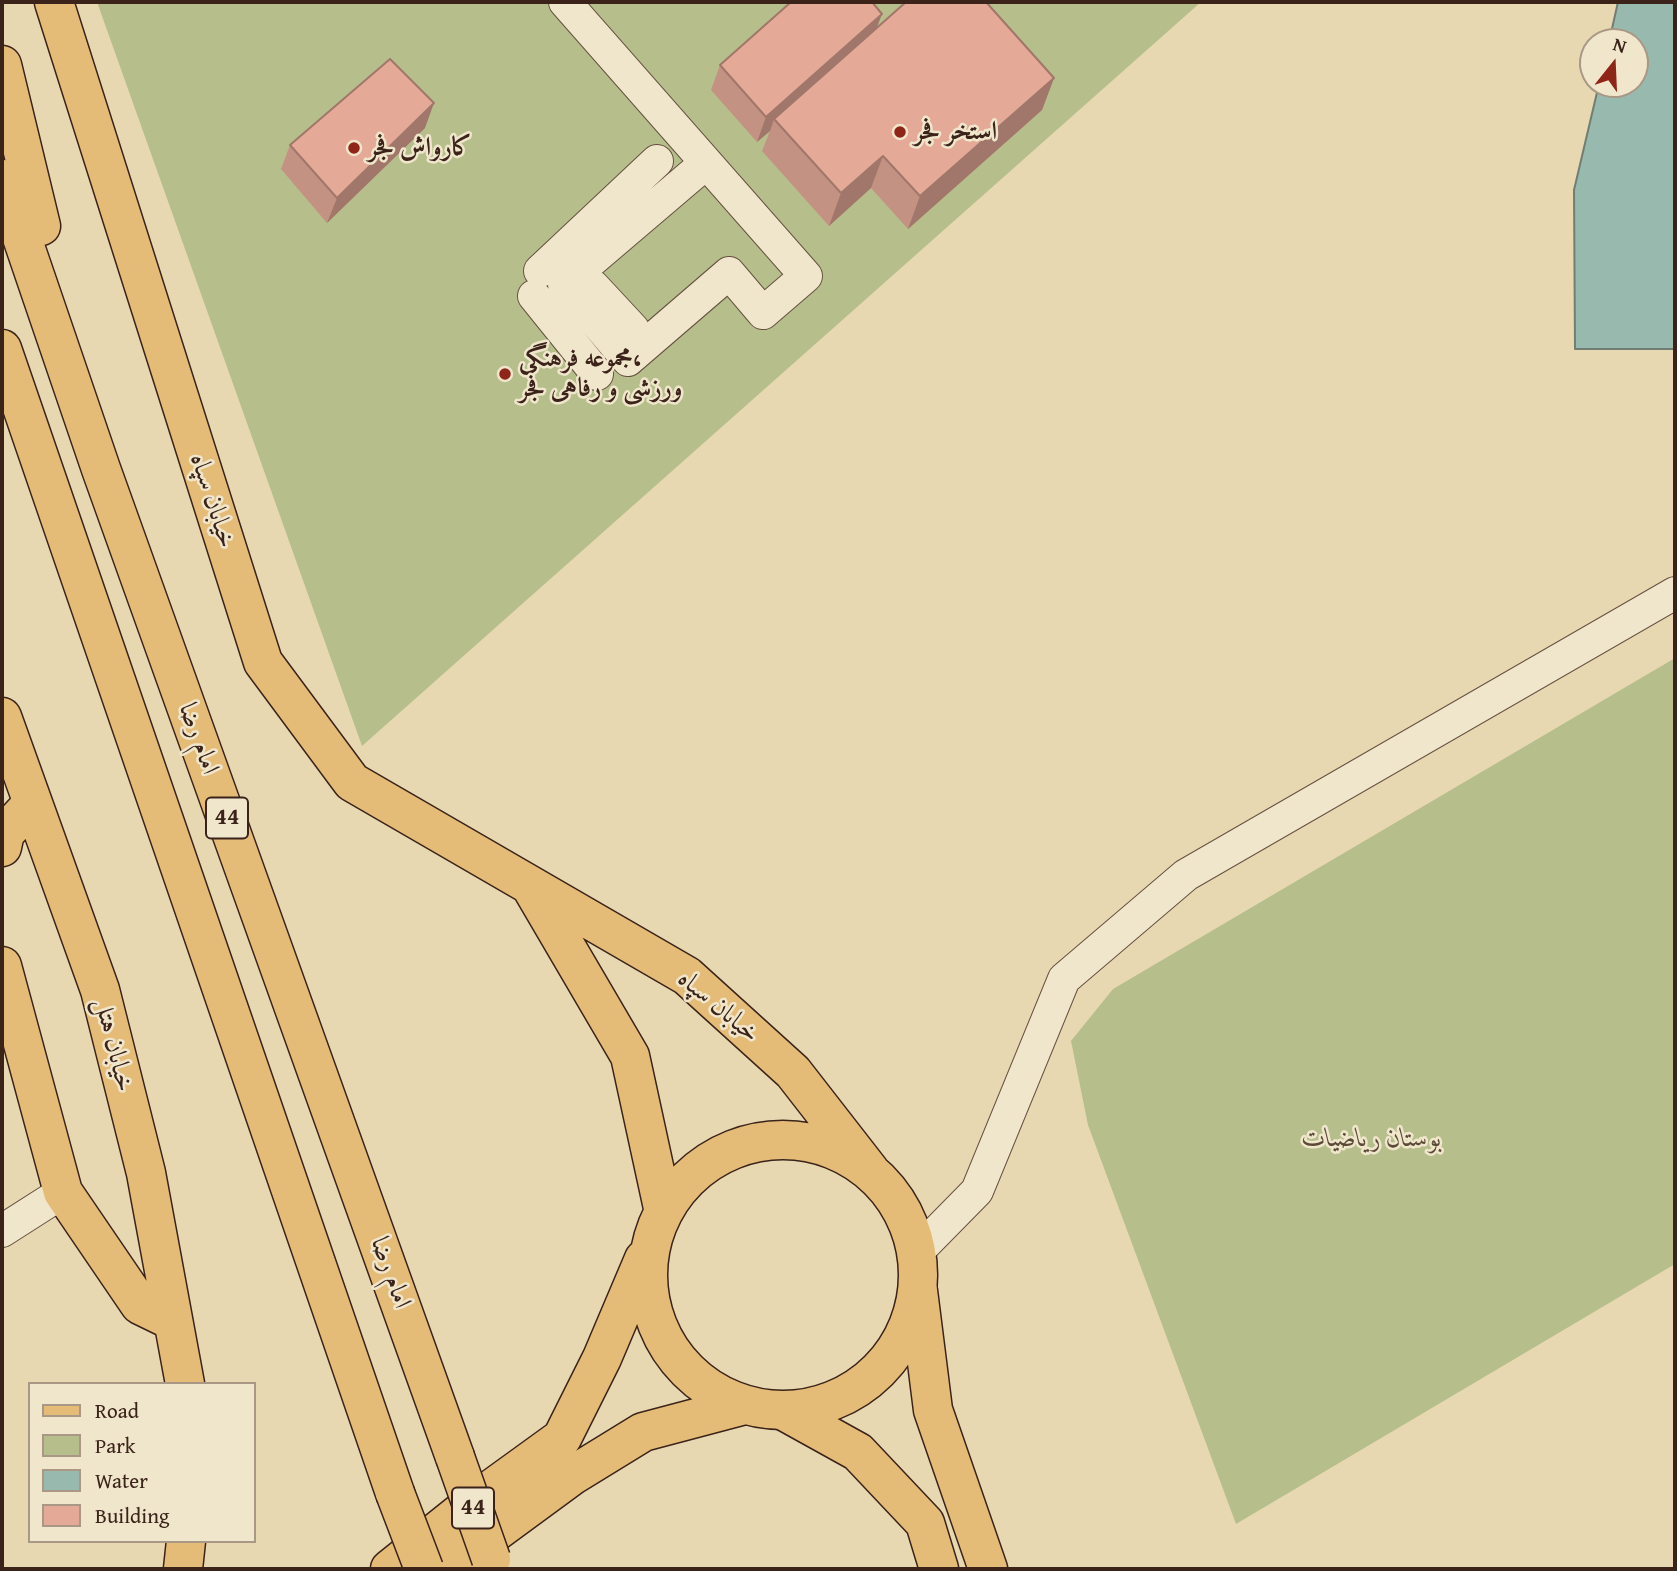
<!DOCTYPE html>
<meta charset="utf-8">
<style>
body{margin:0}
#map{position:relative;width:1677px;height:1571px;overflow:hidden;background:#e8d8b1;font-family:"Gentium Book Plus",serif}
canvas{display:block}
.frame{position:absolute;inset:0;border:4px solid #3b231a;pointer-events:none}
.legend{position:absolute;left:28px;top:1382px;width:228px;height:161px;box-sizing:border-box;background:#f0e6cc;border:2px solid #a89885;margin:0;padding:9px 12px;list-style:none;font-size:21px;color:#3b231a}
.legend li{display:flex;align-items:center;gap:14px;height:35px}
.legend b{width:35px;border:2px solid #a89885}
.north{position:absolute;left:1579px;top:28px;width:70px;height:70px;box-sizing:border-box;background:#f0e6cc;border:2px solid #a89885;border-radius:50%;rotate:18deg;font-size:19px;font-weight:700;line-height:28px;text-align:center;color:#3b231a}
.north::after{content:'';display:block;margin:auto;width:24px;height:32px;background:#8f2418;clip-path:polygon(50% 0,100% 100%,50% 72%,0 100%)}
</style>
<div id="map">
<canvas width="1677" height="1571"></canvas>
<div class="frame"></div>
<ul class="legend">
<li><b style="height:9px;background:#e4bc78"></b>Road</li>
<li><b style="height:19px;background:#b6bf8c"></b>Park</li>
<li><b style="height:19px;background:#97b9ae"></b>Water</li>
<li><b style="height:19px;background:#e4aa97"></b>Building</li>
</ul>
<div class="north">N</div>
</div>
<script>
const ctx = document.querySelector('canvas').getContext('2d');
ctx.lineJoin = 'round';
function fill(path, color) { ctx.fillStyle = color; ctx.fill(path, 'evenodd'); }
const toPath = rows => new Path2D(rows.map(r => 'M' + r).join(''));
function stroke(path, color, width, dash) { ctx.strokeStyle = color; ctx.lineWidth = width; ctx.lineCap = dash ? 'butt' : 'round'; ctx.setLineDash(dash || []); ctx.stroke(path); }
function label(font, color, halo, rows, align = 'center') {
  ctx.font = font + ' "Gentium Book Plus",Amiri,serif'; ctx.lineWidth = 5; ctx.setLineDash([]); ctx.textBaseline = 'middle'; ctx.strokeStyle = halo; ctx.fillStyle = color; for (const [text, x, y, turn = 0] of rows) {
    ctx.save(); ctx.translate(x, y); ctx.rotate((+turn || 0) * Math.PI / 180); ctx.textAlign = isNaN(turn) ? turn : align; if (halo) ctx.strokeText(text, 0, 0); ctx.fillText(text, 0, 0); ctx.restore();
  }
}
const green = toPath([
 [97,2,1201,2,362,746],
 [1675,658,1675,1264,1236,1524,1088,1125,1071,1041,1113,989]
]);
const water = toPath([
 [1618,2,1675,2,1675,349,1575,349,1574,190,1599,84,1635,84,1635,42,1609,42,1618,2]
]);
const minor = toPath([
 [565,2,806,276,763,313,729,273,628,360,564,284,706,163],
 [540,271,657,161],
 [593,286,633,329],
 [534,296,597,374],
 [2,1231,63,1192],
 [917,1252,977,1191,1064,979,1186,875,1675,593]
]);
const major = toPath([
 [54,2,263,662,352,782,687,976,793,1072,870,1171],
 [2,717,100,990,146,1173,185,1384],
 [2,847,5,833,33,803],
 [531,887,630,1056,663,1208],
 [2,966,63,1192,140,1305,173,1321],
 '648 1275a135 135 0 1 1 270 0a135 135 0 1 1-270 0Z',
 [183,1569,186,1541],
 [390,1569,475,1501,562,1438,602,1358,644,1259],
 [445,1569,573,1475,643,1432,745,1405]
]);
const highway = toPath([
 [2,65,41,226],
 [2,179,101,469,455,1457],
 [2,349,395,1493],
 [918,1291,933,1410,988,1569],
 [784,1411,858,1452,925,1523,939,1569]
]);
const highwayBridge = toPath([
 [455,1457,491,1559],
 [395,1493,424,1569]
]);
const wall = toPath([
 [877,27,1054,78,1042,110,908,229,871,188,829,226,762,151,770,131,757,142,711,90,720,65],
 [425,128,327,223,281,169,290,145]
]);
const shadedWall = toPath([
 [882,14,873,38,774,119,770,131,757,142,766,117],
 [1054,78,1042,110,908,229,920,196],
 [434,103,425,128,327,223,337,198],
 [883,156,871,188,829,226,841,193]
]);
const building = toPath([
 [791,2,872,2,882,14,766,117,720,65,791,2],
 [906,2,986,2,1054,78,920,196,883,156,841,193,774,119,906,2],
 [390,59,434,103,337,198,290,145,390,59]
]);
const markers = [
 [900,132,7,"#8f2418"],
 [354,148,7,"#8f2418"],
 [505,374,7,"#8f2418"]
];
const shields = [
 [227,818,42],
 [473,1508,42]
];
const shieldNames = [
 ["44",227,818],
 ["44",473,1508]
];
const poiNames = [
 ["استخر فجر",914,132],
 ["کارواش فجر",368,148],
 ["مجموعه فرهنگی،",519,359],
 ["ورزشی و رفاهی فجر",519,389]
];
const streetNames = [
 ["خیابان سپاه",212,501,72],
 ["امام رضا",198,739,70],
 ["خیابان سپاه",718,1007,40],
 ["خیابان هتل",113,1045,76],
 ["امام رضا",390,1273,70]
];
const parkNames = [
 ["بوستان ریاضیات",1372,1139]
];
fill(green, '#b6bf8c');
fill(water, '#97b9ae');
stroke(water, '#727d73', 2);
stroke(minor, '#665040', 34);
stroke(major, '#3b231a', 41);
stroke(highway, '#3b231a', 41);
stroke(minor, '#f0e6cc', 32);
stroke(major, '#e4bc78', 38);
stroke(highway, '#e4bc78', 38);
stroke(highwayBridge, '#3b231a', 41, []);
stroke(highwayBridge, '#e4bc78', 38);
fill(wall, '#c49282');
fill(shadedWall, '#a0776a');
fill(building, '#e4aa97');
stroke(building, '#a0776a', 2);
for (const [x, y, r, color] of markers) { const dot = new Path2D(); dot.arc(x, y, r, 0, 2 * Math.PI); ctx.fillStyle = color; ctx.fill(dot); stroke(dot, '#f0e6cc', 2.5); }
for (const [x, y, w] of shields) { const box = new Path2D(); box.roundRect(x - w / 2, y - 20.5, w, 41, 5); ctx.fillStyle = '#f0e6cc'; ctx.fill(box); stroke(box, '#3b231a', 2); }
label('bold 24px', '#3b231a', null, shieldNames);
label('bold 26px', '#3b231a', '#f0e6cc', poiNames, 'left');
label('26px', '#3b231a', '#f0e6cc', streetNames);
label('italic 26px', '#5a4a36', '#f0e6cc', parkNames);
</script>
